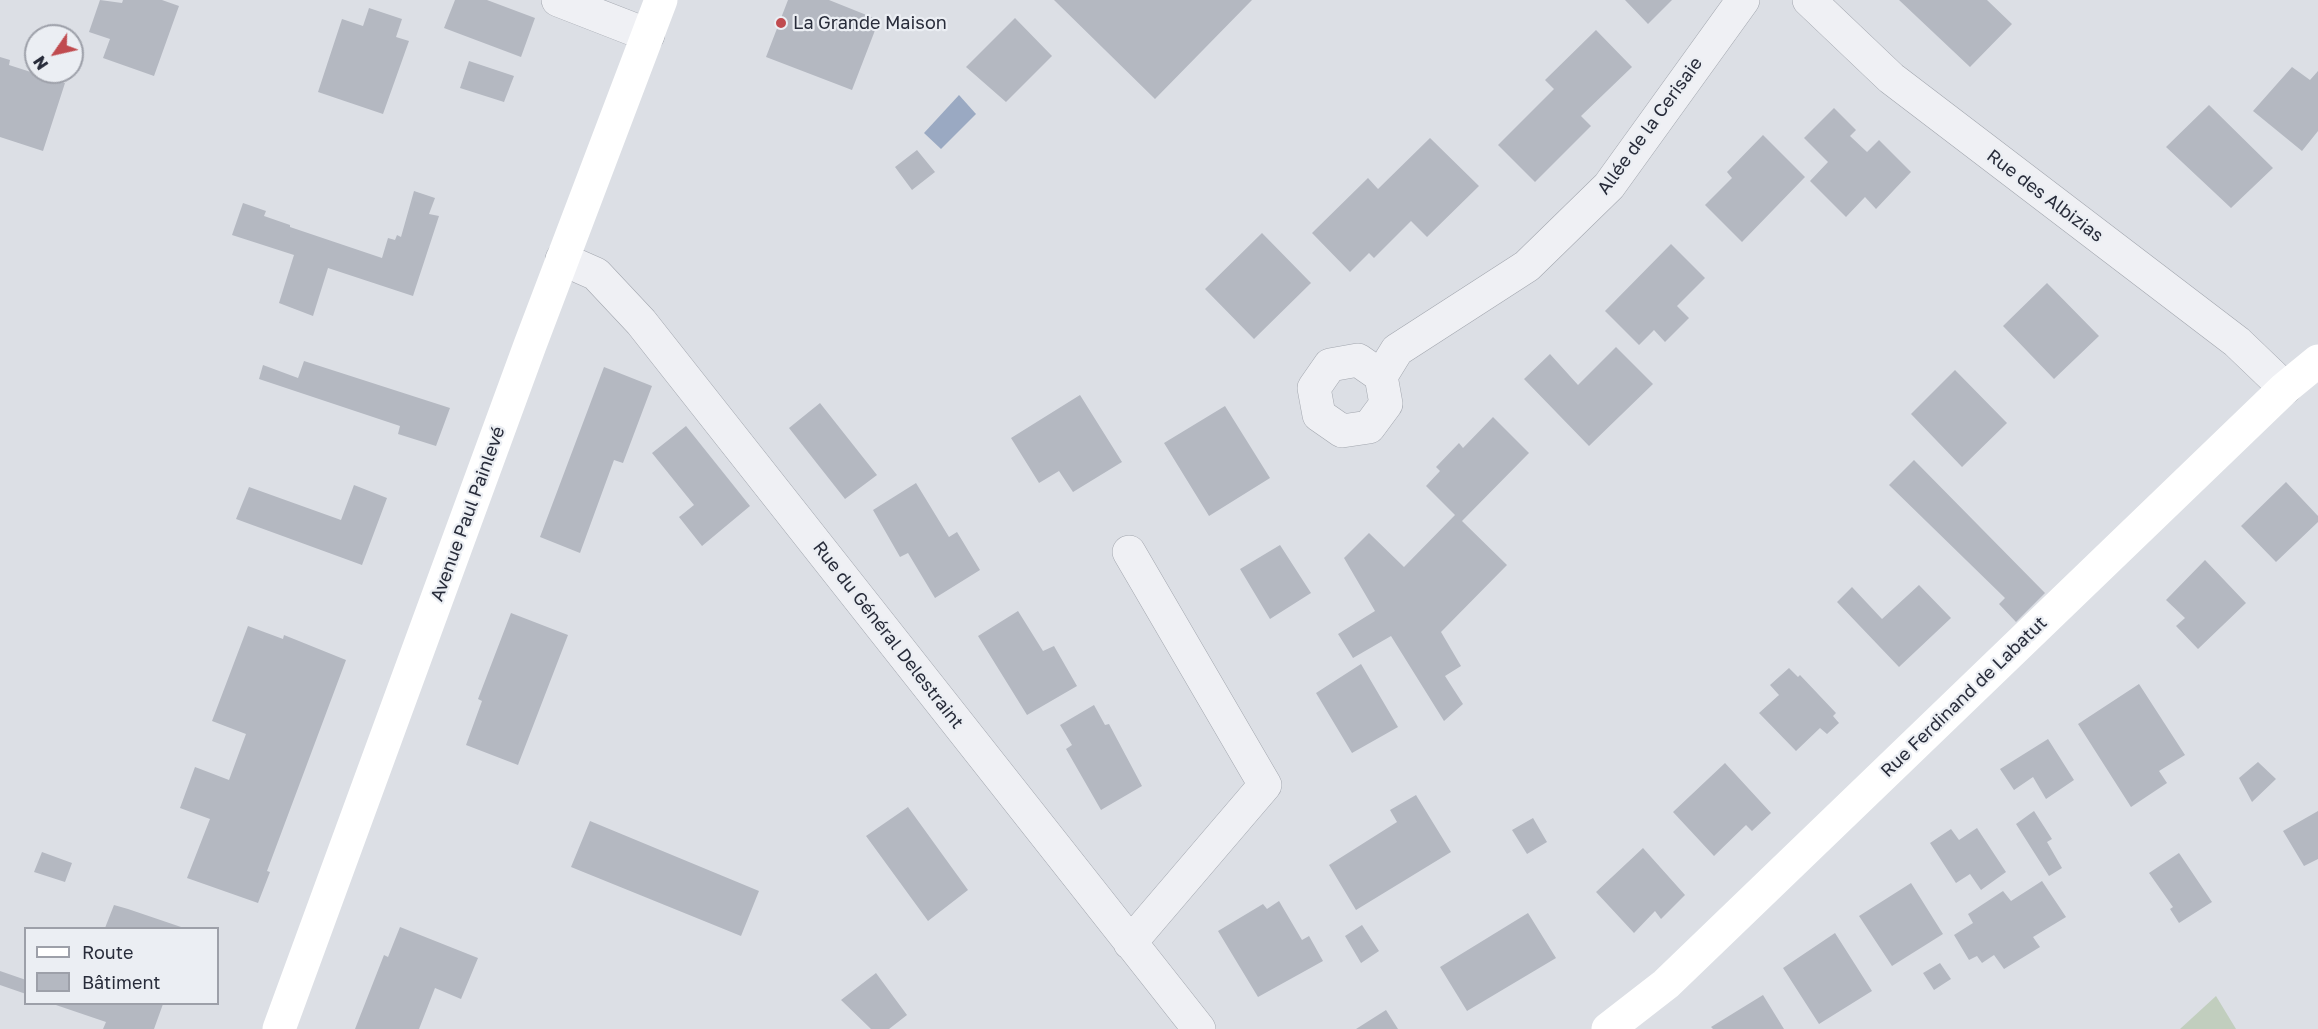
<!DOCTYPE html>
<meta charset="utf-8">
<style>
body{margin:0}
#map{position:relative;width:2318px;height:1029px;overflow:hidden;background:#dcdfe5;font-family:"Golos Text",sans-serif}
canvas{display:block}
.legend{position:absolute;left:24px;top:927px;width:195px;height:78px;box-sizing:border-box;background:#ebeef3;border:2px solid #9da0a9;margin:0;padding:8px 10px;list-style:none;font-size:18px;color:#282c3a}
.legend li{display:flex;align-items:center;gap:12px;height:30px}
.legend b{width:30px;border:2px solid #9da0a9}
.north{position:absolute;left:24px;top:24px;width:60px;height:60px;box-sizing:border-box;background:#ebeef3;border:2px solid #9da0a9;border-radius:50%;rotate:236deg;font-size:16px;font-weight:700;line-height:24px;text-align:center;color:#282c3a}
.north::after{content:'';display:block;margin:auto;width:21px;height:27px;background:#c04b4f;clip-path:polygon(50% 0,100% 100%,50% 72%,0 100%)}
</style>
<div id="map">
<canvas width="2318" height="1029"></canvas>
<ul class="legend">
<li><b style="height:8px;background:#fff"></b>Route</li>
<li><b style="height:16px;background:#b4b8c1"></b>Bâtiment</li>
</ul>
<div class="north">N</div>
</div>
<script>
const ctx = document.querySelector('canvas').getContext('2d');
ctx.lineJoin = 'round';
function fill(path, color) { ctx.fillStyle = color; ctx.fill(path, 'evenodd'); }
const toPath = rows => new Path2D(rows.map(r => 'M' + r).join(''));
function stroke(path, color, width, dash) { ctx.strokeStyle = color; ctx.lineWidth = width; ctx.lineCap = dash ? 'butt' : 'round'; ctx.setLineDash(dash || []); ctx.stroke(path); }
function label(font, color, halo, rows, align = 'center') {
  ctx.font = font + ' "Golos Text",sans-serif'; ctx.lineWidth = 4.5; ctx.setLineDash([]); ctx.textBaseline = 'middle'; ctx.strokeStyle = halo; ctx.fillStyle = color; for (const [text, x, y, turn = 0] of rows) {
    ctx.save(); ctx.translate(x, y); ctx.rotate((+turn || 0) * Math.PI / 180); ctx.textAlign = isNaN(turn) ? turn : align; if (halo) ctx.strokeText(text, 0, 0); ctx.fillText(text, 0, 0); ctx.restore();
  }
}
const green = toPath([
 [2216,996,2236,1029,2180,1029]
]);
const water = toPath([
 [959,95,976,114,941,149,924,133]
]);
const building = toPath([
 [100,0,122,3,123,0,162,0,179,6,154,76,103,58,110,39,89,32],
 [455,0,487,0,535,18,521,57,444,28],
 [788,0,829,0,879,20,852,90,766,57],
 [1054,0,1252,0,1155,99],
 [1625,0,1672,0,1648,24],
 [1899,0,1987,0,2012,24,1970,67],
 [369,8,402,19,396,37,409,41,383,114,318,92,342,19,363,26],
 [1015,18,1052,56,1006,102,966,67],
 [1596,30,1632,67,1581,116,1591,126,1535,182,1498,145,1554,89,1545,80],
 [0,57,10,60,9,65,65,83,43,151,0,137],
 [469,61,514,76,504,102,460,88],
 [2292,67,2310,80,2318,71,2318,131,2302,151,2253,111],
 [2209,105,2273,168,2231,208,2166,147],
 [1834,108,1856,130,1850,136,1867,152,1879,140,1911,172,1876,209,1865,197,1846,217,1810,181,1828,162,1804,138],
 [1763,135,1805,177,1742,242,1705,205,1732,178,1727,172],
 [1430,138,1479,186,1427,237,1411,221,1374,258,1369,253,1350,272,1312,233,1368,178,1378,189],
 [917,150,935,172,912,190,895,167],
 [414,191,435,198,429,214,439,216,413,296,328,268,313,316,279,303,294,255,232,235,243,203,266,211,264,216,290,225,290,227,382,258,388,238,395,240,397,235,401,237],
 [1262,233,1311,283,1254,339,1205,289],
 [1671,244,1705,278,1677,306,1689,318,1665,342,1654,330,1639,345,1605,311],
 [2047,283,2099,336,2054,379,2003,326],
 [1616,347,1653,384,1589,446,1524,379,1550,354,1578,385],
 [304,361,450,408,436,446,398,434,400,426,259,379,263,365,298,378],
 [604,367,652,386,623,463,614,460,580,553,540,537],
 [1955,370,2007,423,1962,467,1911,414],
 [1080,395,1122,462,1073,492,1059,471,1039,483,1011,438],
 [820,403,877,475,845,499,789,428],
 [1225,406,1270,478,1209,516,1164,443],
 [1493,417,1529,453,1462,521,1507,565,1441,632,1461,666,1445,676,1463,704,1444,721,1391,636,1353,658,1338,634,1375,611,1344,558,1369,533,1404,567,1455,515,1426,486,1440,471,1436,467,1459,443,1463,448],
 [686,426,750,506,702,546,679,517,694,505,652,453],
 [1914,460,2045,593,2016,622,1999,604,2005,598,1889,485],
 [2286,482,2318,516,2318,522,2276,562,2241,526],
 [916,483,949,537,957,532,980,570,935,598,908,553,900,557,873,510],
 [354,485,387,498,362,565,236,519,249,487,341,520],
 [1280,545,1311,593,1270,619,1240,569],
 [2205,560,2246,603,2198,649,2176,626,2185,618,2166,600],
 [1919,585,1951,618,1899,667,1837,602,1852,587,1882,619],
 [1018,611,1043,651,1054,646,1077,686,1027,715,978,636],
 [511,613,568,635,518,765,466,745,482,701,478,699],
 [248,626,283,639,284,635,346,660,267,871,270,872,258,903,187,878,210,819,180,808,195,767,229,780,246,734,212,721],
 [1361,664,1398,727,1352,753,1316,693],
 [1789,668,1798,677,1800,675,1836,713,1833,716,1839,723,1827,734,1820,728,1796,751,1759,713,1779,695,1770,685],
 [2139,684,2185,755,2159,771,2167,783,2131,807,2078,724],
 [1094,705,1105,725,1109,724,1142,786,1101,810,1066,749,1072,745,1060,725],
 [2048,739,2074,780,2046,799,2033,777,2014,790,2000,769],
 [2258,762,2276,779,2252,802,2239,778],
 [1725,763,1771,813,1752,831,1746,825,1714,856,1673,812],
 [1416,795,1451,852,1356,910,1329,865,1397,822,1390,810],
 [908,807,968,890,928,921,866,836],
 [2034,811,2052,839,2047,842,2062,868,2049,876,2016,824],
 [2318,811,2318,859,2304,866,2283,831],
 [1533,818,1547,842,1527,854,1512,830],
 [590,821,759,891,741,936,571,867],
 [1977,828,2006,872,1981,890,1970,874,1956,883,1930,843,1951,829,1959,840],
 [1643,848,1685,895,1661,919,1655,911,1634,933,1596,892],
 [42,852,72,863,65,882,34,872],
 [2179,853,2212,902,2179,923,2170,909,2173,907,2149,873],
 [2042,881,2066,917,2033,937,2040,947,2004,969,1994,955,1982,963,1977,956,1969,960,1954,935,1973,923,1968,914,2003,891,2011,901],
 [1911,883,1943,934,1892,966,1859,916],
 [1279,901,1302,940,1309,936,1323,961,1258,997,1218,931,1263,904,1267,909],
 [114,905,128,909,184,928,105,928],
 [1528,913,1556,958,1467,1011,1440,967],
 [1362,925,1379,951,1361,963,1345,936],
 [400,927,478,958,461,999,435,988,419,1029,355,1029,384,955,388,957],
 [1835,933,1872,991,1819,1024,1783,968],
 [1940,963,1951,979,1934,990,1923,973],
 [0,971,26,980,26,994,0,985],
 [876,973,907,1015,889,1029,871,1029,841,1000],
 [1763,995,1784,1029,1713,1029,1711,1027],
 [53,1004,163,1004,154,1029,103,1029,106,1022],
 [1386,1010,1398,1029,1356,1029]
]);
const street = toPath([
 [558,0,648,35],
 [1809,0,1891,78,2237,342,2285,388],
 [562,259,596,274,641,322,1199,1029],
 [1381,376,1358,360,1330,365,1314,388,1319,415,1342,431,1369,427,1386,404,1381,376,1397,350,1527,266,1609,186,1743,0],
 [1129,552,1265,785,1130,943]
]);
const secondary = toPath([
 [279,1029,530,345,661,0],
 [1608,1029,1666,984,2285,388,2318,361]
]);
const markers = [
 [781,23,6,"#c04b4f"]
];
const poiNames = [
 ["La Grande Maison",793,23]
];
const streetNames = [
 ["Allée de la Cerisaie",1650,126,-54],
 ["Rue des Albizias",2045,196,37],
 ["Avenue Paul Painlevé",468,514,-70],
 ["Rue du Général Delestraint",888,635,52],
 ["Rue Ferdinand de Labatut",1964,697,-44]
];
fill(green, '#c1cebe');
fill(water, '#9aa9c2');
fill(building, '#b4b8c1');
stroke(street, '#a2a6ae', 34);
stroke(street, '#eff0f4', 33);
stroke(secondary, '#fff', 33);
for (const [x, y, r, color] of markers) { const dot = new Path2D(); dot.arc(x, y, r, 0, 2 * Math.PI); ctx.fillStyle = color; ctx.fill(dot); stroke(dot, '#ebeef3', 2); }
label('18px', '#282c3a', '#ebeef3', poiNames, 'left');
label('18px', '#282c3a', '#ebeef3', streetNames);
</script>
